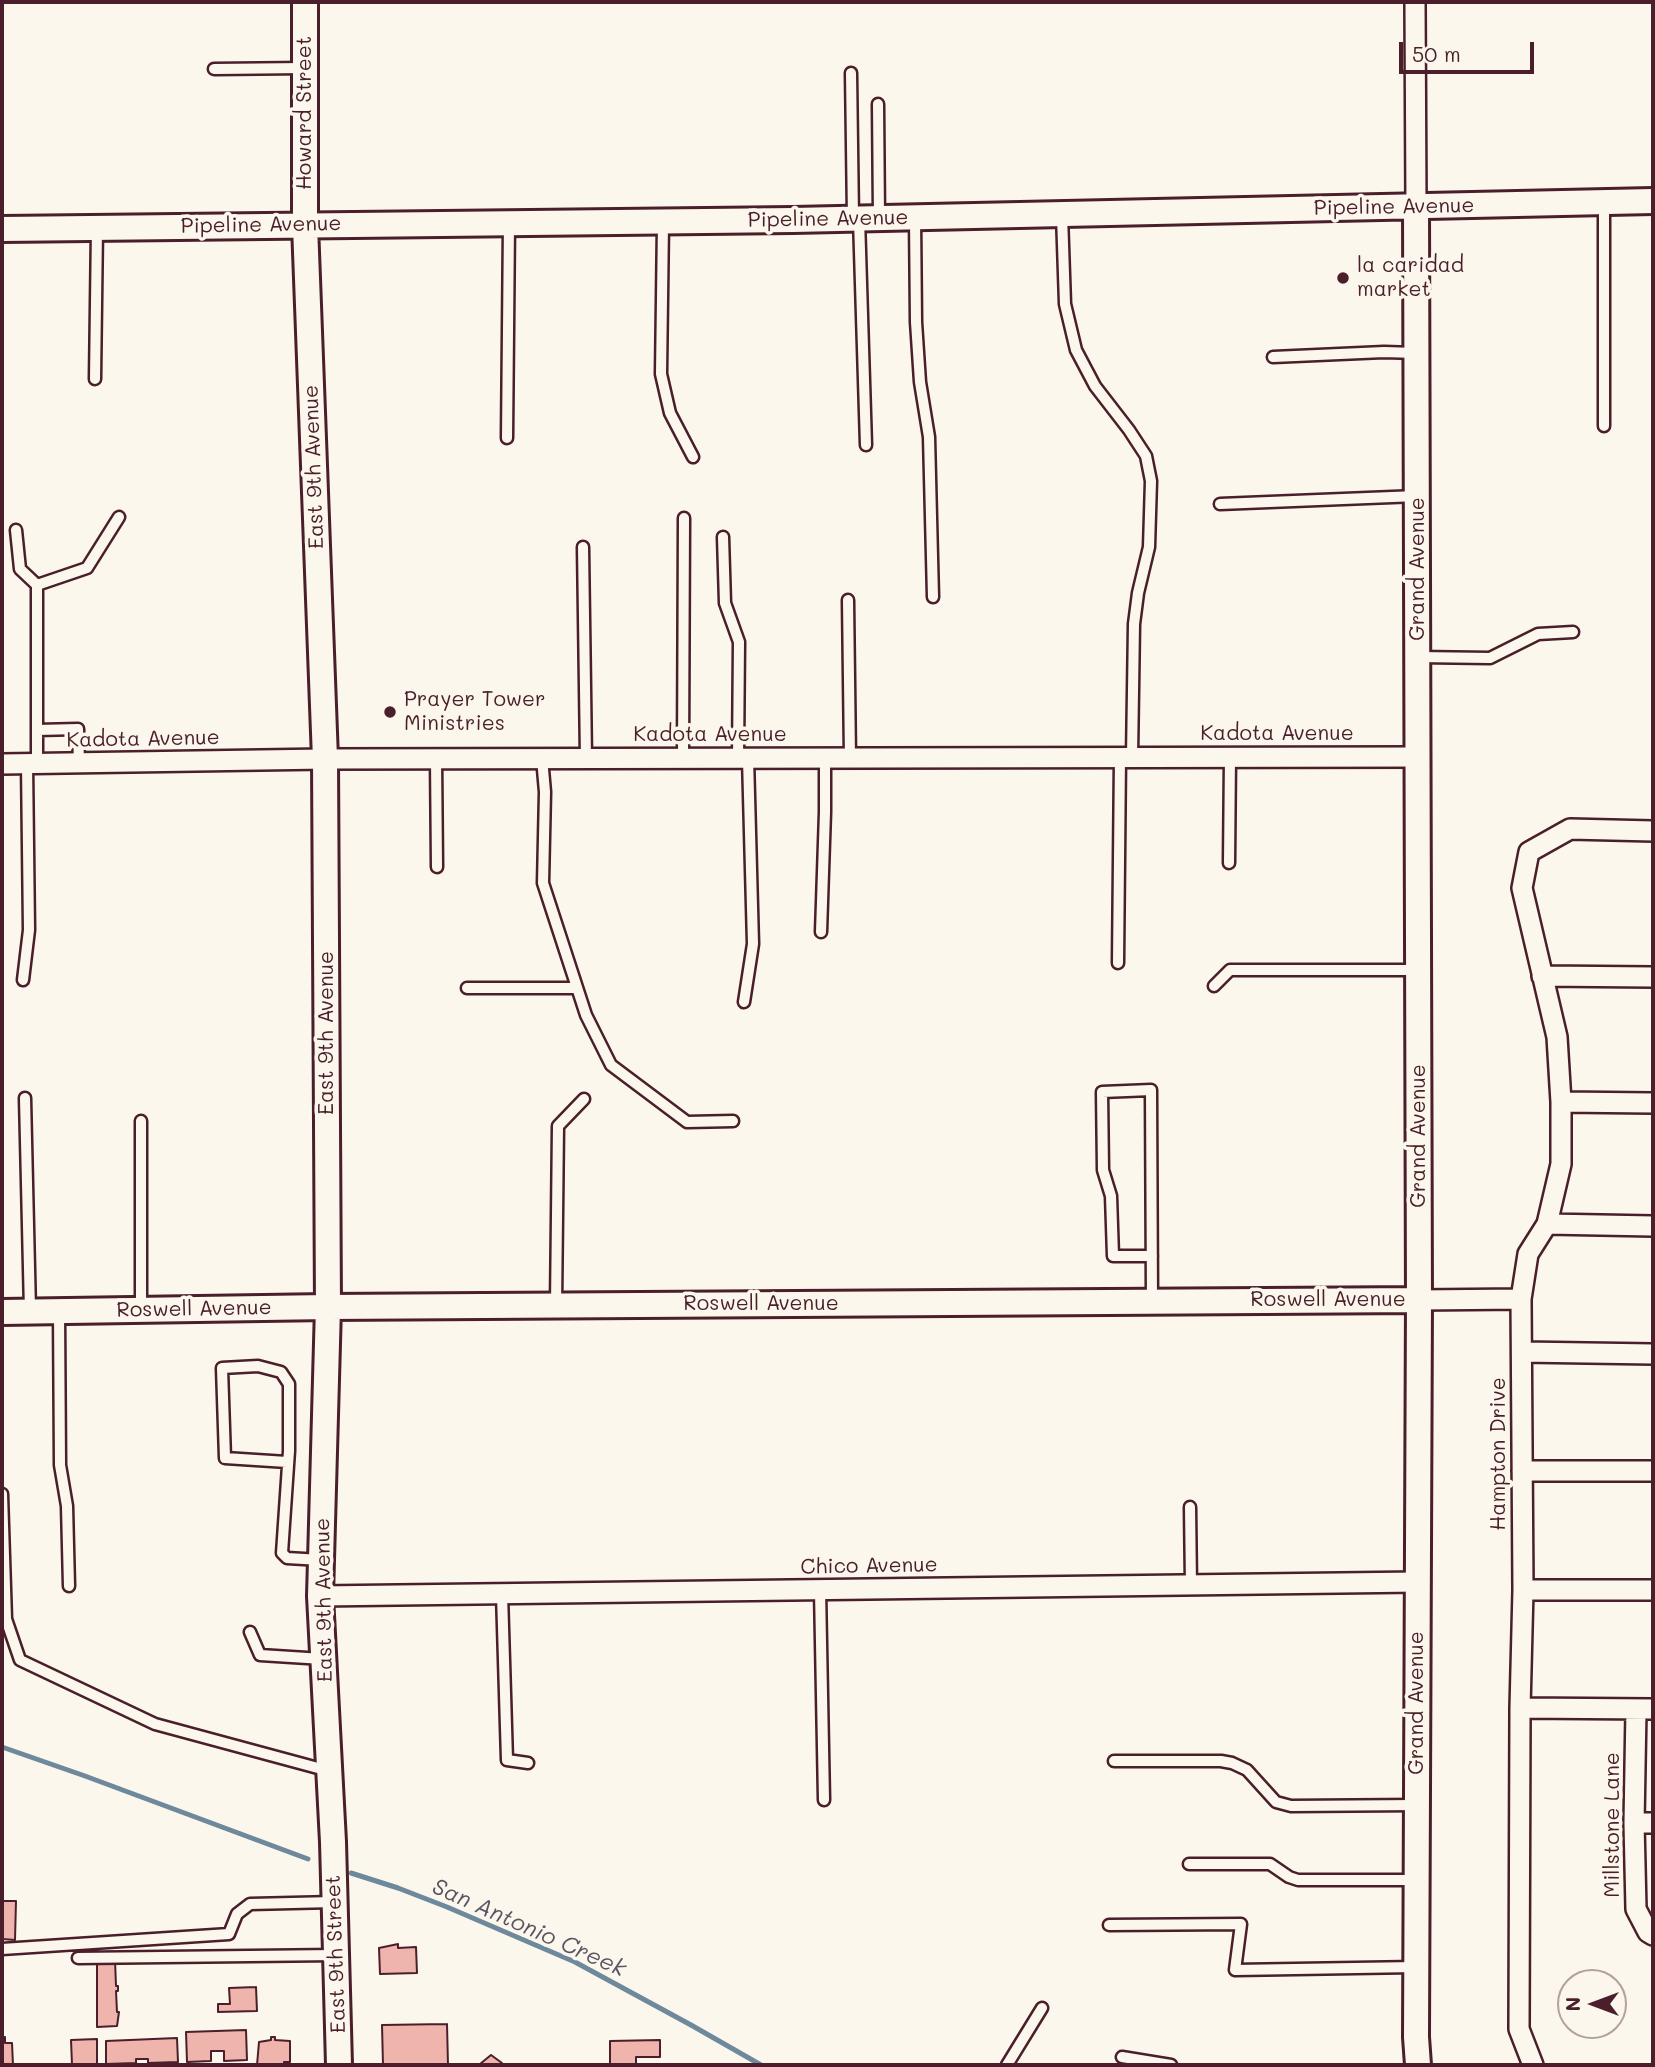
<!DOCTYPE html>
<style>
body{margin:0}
#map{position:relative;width:1655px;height:2067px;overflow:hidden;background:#fbf7ec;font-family:Mali,sans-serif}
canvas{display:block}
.frame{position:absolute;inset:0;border:4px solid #4a1f2b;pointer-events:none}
.north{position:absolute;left:1557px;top:1969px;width:70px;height:70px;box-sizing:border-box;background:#fbf7ec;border:2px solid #b4a19f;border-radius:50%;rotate:270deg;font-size:19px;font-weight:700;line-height:28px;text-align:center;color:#4a1f2b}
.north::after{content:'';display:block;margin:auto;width:24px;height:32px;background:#4a1f2b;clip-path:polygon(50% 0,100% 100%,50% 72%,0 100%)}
.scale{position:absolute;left:1399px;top:42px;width:135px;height:32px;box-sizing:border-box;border:4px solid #4a1f2b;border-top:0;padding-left:9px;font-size:21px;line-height:24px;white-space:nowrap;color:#4a1f2b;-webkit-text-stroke:5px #fbf7ec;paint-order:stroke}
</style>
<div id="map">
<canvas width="1655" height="2067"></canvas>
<div class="frame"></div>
<div class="north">N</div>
<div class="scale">50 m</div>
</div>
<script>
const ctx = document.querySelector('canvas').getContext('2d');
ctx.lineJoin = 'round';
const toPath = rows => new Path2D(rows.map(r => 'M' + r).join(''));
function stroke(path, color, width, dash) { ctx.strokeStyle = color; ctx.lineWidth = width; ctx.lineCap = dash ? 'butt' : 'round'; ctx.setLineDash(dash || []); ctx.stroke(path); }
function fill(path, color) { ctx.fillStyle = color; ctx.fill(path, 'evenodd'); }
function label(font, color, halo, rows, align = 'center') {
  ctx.font = font + ' Mali,sans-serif'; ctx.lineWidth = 7; ctx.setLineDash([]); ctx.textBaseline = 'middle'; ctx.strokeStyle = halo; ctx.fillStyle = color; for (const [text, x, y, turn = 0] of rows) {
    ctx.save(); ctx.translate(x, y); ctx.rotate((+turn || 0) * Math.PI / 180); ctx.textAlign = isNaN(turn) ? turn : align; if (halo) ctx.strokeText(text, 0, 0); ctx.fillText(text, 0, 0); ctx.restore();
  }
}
const stream = toPath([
 [2,1747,85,1776,308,1859],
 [351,1873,398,1888,447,1907,575,1962,691,2025,761,2065]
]);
const building = toPath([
 [2,1901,16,1901,15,1940,2,1939,2,1901],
 [398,1944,398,1948,416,1947,417,1973,380,1974,379,1948,398,1944],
 [115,1960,116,1986,118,1986,118,1991,116,1991,117,2012,119,2012,117,2026,97,2027,97,1961,115,1960],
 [256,1987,257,2011,218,2012,218,2004,230,2004,229,1988,256,1987],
 [447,2024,448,2065,383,2065,382,2025,447,2024],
 [246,2030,247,2060,224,2061,224,2051,211,2051,211,2061,187,2062,186,2032,246,2030],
 [2,2037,5,2037,5,2043,12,2043,13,2065,2,2065,2,2037],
 [271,2037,275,2037,275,2040,290,2041,290,2062,284,2062,284,2064,257,2065,259,2042,271,2040,271,2037],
 [177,2038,178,2062,148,2063,148,2059,136,2059,136,2063,106,2064,106,2041,177,2038],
 [97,2039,97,2065,72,2065,71,2040,97,2039],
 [660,2040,660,2057,636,2057,636,2065,610,2065,610,2041,660,2040],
 [491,2055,502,2063,501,2065,472,2065,480,2064,491,2055]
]);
const service = toPath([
 [214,69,305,68],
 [851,73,853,218],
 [878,104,879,217],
 [1062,215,1065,304,1076,350,1095,386,1129,430,1146,456,1151,481,1149,547,1138,593,1134,624,1132,757],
 [915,218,916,322,920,382,929,437,933,597],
 [859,219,866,445],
 [663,223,661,374,670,413,693,457],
 [1273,357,1384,352,1416,353],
 [95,379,97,228],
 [1604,426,1604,203],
 [507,438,509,223],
 [1220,504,1417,496],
 [16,530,20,569,37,585],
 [723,537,725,603,739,642,738,758],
 [583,547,586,758],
 [848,600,850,758],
 [1418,657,1490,658,1538,634,1573,632],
 [37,730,37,585,87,568,119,517],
 [436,758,437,867],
 [542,758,545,792,543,883,586,1015,611,1065,687,1122,733,1121],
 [683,758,684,518],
 [37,764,37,730,78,729,79,763],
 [1229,863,1230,757],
 [821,932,825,812,825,758],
 [1118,963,1120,757],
 [23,980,29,930,27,764],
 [1214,986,1230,970,1418,970],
 [467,988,577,988],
 [744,1002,753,944,748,758],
 [25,1098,30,1311],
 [141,1121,141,1309],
 [1152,1256,1113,1256,1111,1196,1103,1170,1102,1092,1151,1090,1152,1301],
 [556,1305,558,1126,584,1099],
 [59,1312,60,1465,67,1506,69,1586],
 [287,1462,225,1458,222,1368,258,1366,281,1372,289,1384,289,1451,282,1553,287,1558,321,1560],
 [2,1494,6,1619,20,1660,155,1724,329,1771],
 [1190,1507,1191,1585],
 [820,1590,824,1800],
 [502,1594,507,1760,528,1763],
 [250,1632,260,1655,323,1659],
 [1114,1761,1221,1761,1232,1763,1247,1770,1276,1802,1291,1806,1417,1805],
 [1189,1864,1270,1864,1289,1877,1298,1880,1416,1880],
 [1109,1925,1241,1924,1235,1970,1416,1967],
 [2,1949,229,1934,237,1914,250,1904,334,1902],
 [78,1958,336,1955],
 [1122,2057,1171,2065],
 [1007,2065,1042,2008]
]);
const minor = toPath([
 [1415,2,1416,207],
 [2,764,325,759,1418,757],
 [1542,976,1653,977],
 [1561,1102,1653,1103],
 [1547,1224,1653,1226],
 [1419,1300,1521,1299],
 [1522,1352,1653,1354],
 [1522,1471,1653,1471],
 [1523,1590,1653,1590],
 [320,1596,1418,1582],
 [1520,1708,1653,1709],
 [1636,1710,1634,1823,1636,1909,1648,1932,1653,1935],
 [1634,1823,1653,1823],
 [1533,2065,1519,2029,1520,1708,1523,1590,1521,1299,1528,1254,1547,1224,1561,1164,1561,1102,1557,1037,1522,888,1529,852,1570,829,1653,831]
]);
const tertiary = toPath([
 [305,2,305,225,325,759,328,1307,320,1596,333,1842,339,2065],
 [1416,207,1419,1300,1416,2037,1418,2065],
 [2,229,793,220,1653,201],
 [2,1312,328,1307,1419,1300]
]);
const markers = [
 [1343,278,7,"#4a1f2b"],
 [390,712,7,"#4a1f2b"]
];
const streetNames = [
 ["Howard Street",305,113,-90],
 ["Pipeline Avenue",1394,207,-1],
 ["Pipeline Avenue",828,219,-1],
 ["Pipeline Avenue",261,225,-1],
 ["East 9th Avenue",314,467,-92],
 ["Grand Avenue",1418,569,-90],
 ["Kadota Avenue",1277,734],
 ["Kadota Avenue",710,735],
 ["Kadota Avenue",143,739,-1],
 ["East 9th Avenue",327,1033,-90],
 ["Grand Avenue",1419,1136,-90],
 ["Roswell Avenue",1328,1300],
 ["Roswell Avenue",761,1304],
 ["Roswell Avenue",194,1309,-1],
 ["Hampton Drive",1499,1454,-90],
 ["Chico Avenue",869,1566,-1],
 ["East 9th Avenue",324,1600,-91],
 ["Grand Avenue",1417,1703,-90],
 ["Millstone Lane",1613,1825,-90],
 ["East 9th Street",336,1954,-92]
];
const poiNames = [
 ["la caridad",1357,266],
 ["market",1357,290],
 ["Prayer Tower",404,700],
 ["Ministries",404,724]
];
const waterNames = [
 ["San Antonio Creek",529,1928,24]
];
stroke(stream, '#6e889c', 5);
fill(building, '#efb4ab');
stroke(building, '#4a1f2b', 2);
stroke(service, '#4a1f2b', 15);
stroke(minor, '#4a1f2b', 24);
stroke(tertiary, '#4a1f2b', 30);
stroke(service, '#fbf7ec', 10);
stroke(minor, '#fbf7ec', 19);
stroke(tertiary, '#fbf7ec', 24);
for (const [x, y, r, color] of markers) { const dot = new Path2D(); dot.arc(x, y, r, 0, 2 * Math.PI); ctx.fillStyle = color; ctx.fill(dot); stroke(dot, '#fbf7ec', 2.5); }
label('21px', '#4a1f2b', '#fbf7ec', streetNames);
label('21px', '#4a1f2b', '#fbf7ec', poiNames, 'left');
label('italic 23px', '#5c5463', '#fbf7ec', waterNames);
</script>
